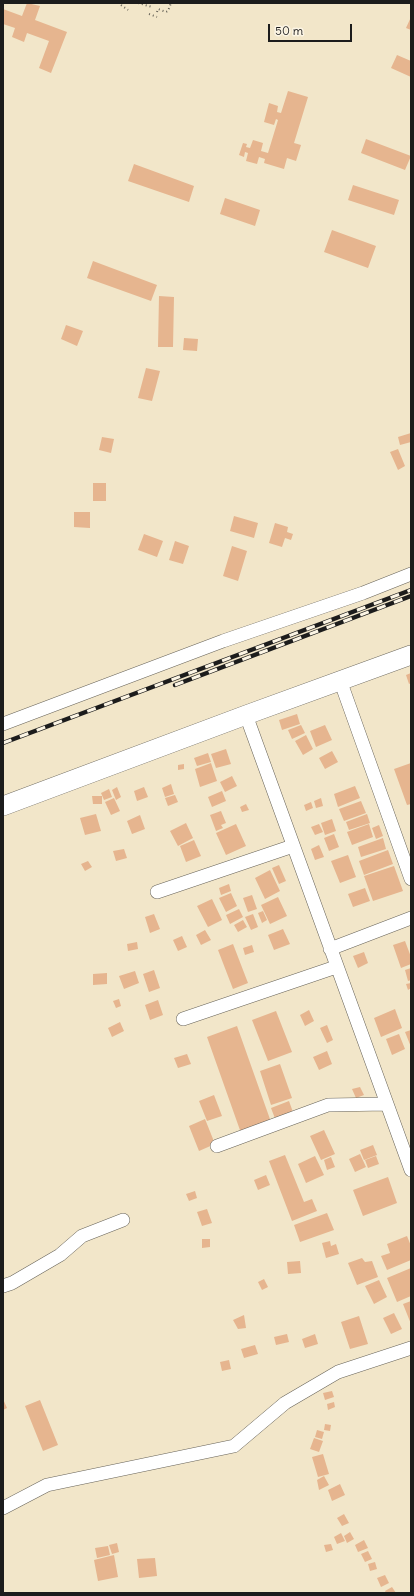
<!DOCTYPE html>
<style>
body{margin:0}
#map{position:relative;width:414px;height:1596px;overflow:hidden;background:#f2e6c9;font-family:Delius,sans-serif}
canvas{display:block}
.frame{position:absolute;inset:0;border:4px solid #1c1c1c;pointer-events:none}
.scale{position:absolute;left:268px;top:24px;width:84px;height:18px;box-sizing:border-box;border:2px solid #1c1c1c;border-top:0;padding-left:5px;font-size:12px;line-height:14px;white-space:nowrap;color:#1c1c1c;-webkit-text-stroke:3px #fcf5e5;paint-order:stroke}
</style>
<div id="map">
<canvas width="414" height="1596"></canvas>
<div class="frame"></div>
<div class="scale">50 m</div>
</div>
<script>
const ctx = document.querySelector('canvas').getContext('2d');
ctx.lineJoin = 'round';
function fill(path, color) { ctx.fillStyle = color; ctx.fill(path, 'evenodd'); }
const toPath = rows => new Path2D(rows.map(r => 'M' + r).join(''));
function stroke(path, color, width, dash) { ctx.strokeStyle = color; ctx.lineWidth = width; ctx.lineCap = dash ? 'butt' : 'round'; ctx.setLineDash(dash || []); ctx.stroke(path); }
const building = toPath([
 [27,3,40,6,35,20,67,32,51,73,39,68,49,41,27,33,24,42,12,37,15,28,3,24,3,9,22,16],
 [411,17,411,30,406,28],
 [397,55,411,61,411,77,391,68],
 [288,91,308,97,294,143,301,145,296,161,287,158,284,169,264,163,265,159,259,157,257,164,246,161,248,153,245,152,244,157,239,155,243,143,247,144,246,147,250,148,253,140,263,143,261,151,268,153,278,120,276,119,274,125,264,122,269,103,278,106,277,112,281,113],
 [366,139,411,156,405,170,361,153],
 [134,164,194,186,189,202,128,181],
 [353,185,399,200,394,215,348,200],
 [225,198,260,210,255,226,220,214],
 [332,230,376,246,368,268,324,252],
 [93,261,157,285,151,301,87,278],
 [159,296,174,297,173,347,158,347],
 [66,325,83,331,77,346,61,339],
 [184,338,198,339,197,351,183,350],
 [146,368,160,371,152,401,138,398],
 [411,433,411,442,400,445,398,437],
 [102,437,114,439,111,453,99,450],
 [398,449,405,466,398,470,390,452],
 [93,483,106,483,106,501,93,501],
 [74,512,90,512,90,528,74,527],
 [234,516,258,523,254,538,230,531],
 [275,523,288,527,287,532,293,534,291,540,285,538,282,547,269,543],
 [144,534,163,541,157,557,138,550],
 [175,541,189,546,183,564,169,560],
 [232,546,247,551,238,581,223,576],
 [411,673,411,683,409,684,406,675],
 [297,714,300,724,282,730,279,720],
 [301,725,305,733,292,739,288,730],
 [325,725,332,740,316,747,310,731],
 [306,735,313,749,303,755,295,741],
 [226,749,231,764,216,768,211,754],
 [332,751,338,762,325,769,319,758],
 [208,753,211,762,197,766,194,758],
 [211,763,217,781,200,787,195,769],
 [411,763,411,804,407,805,394,769],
 [184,764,184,769,178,770,178,765],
 [232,776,237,786,225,792,220,782],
 [171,784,174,794,165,797,162,788],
 [355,786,360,798,338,807,334,794],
 [117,787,121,797,116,800,112,790],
 [144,787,148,797,137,801,134,791],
 [109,789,112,797,104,800,101,793],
 [222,791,226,801,212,807,208,797],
 [175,795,178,802,168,806,165,798],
 [92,796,102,796,102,804,93,804],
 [114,798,120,811,111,815,105,802],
 [321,798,323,806,316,808,314,801],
 [361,801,366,813,344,821,339,809],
 [311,802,313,808,306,811,304,805],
 [246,804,249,810,242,812,240,807],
 [221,811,226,823,221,825,223,828,216,831,210,815],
 [96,814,101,831,85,835,80,818],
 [367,814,370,823,349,830,346,822],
 [140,815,145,829,132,834,127,821],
 [332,819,336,831,325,835,321,823],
 [186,823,193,838,178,846,170,831],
 [236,824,246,846,226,855,216,833],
 [319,824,323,832,315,835,311,827],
 [369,824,373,837,352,845,347,832],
 [379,825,383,836,376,839,372,828],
 [334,834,339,847,329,851,324,838],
 [383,838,386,849,361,857,358,847],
 [194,840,201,856,186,862,180,846],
 [319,845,324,857,315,860,311,849],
 [124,849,127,858,116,861,113,851],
 [388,850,393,864,364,875,359,861],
 [348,855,356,877,340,883,331,861],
 [88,861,92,867,85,871,81,864],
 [279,865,286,881,279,884,272,868],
 [394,866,403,891,373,901,364,876],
 [270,870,280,891,265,899,255,878],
 [229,884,231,891,221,895,219,888],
 [365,888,370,901,353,907,348,894],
 [231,893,237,906,226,912,219,898],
 [252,895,257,909,248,912,243,898],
 [278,897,287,916,270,924,261,905],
 [212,899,222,920,208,927,197,906],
 [239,909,243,917,230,924,226,915],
 [263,911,267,920,262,923,258,913],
 [154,914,160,929,150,933,145,917],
 [253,914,258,927,251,930,245,917],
 [243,920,247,927,238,932,234,925],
 [283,929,290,944,274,950,268,935],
 [205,930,211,940,201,945,196,935],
 [182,936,187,947,178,951,173,940],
 [405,941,411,957,411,964,401,968,393,945],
 [137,942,138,949,128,951,127,944],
 [233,944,248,983,233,989,218,950],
 [252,945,254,952,245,955,243,948],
 [364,952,368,963,358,968,353,956],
 [411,968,411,980,408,981,405,970],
 [154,970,160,988,149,992,143,974],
 [135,971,139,983,124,989,119,976],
 [107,973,107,984,93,985,93,974],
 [411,983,411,988,408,990,406,984],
 [119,999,121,1006,116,1008,113,1001],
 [158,1000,163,1015,150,1020,145,1005],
 [395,1009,402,1028,381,1037,374,1018],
 [309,1010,314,1021,305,1026,300,1015],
 [276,1011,292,1052,268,1061,252,1020],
 [120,1022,124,1031,112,1037,108,1028],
 [327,1025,333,1040,327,1043,320,1028],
 [237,1026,271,1122,241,1133,207,1037],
 [411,1030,411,1047,405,1032],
 [399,1034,405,1049,392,1055,386,1039],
 [327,1051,332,1064,319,1070,313,1057],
 [187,1054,191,1064,178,1068,174,1058],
 [280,1064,292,1098,271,1105,260,1071],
 [360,1087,364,1095,356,1098,352,1089],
 [214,1095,222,1116,207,1121,199,1101],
 [289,1101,294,1115,276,1121,271,1108],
 [205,1119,215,1144,199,1151,189,1126],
 [324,1130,335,1154,321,1160,310,1136],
 [373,1145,377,1155,364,1160,360,1150],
 [360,1154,366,1167,355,1172,349,1159],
 [285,1155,304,1202,312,1199,317,1211,292,1221,269,1161],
 [315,1156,324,1175,306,1183,298,1164],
 [376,1156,379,1164,368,1168,365,1160],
 [331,1157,335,1167,327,1170,324,1160],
 [266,1175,270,1185,258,1190,254,1180],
 [388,1177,397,1203,363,1216,353,1190],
 [195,1191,197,1198,189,1201,186,1194],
 [207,1209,212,1223,202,1226,197,1212],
 [327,1213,334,1230,300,1242,294,1225],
 [407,1236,411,1246,411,1260,387,1270,381,1256,390,1253,387,1244],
 [202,1239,210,1239,210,1247,202,1248],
 [330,1241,331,1246,336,1244,339,1254,326,1258,322,1243],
 [362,1258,365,1262,372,1261,378,1277,357,1285,348,1263],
 [300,1261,301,1273,288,1274,287,1262],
 [411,1268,411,1296,397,1302,387,1278],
 [264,1279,268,1287,262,1290,258,1282],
 [379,1280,387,1297,374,1304,365,1286],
 [411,1301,411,1324,403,1304],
 [394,1313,402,1329,391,1334,383,1318],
 [244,1315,246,1328,238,1329,233,1320],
 [359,1316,368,1344,350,1349,341,1322],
 [287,1334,289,1342,276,1345,274,1337],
 [315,1334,318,1344,305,1348,302,1339],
 [255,1345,258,1354,244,1358,241,1349],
 [229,1360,231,1369,222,1371,220,1362],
 [332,1391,334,1397,325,1400,323,1393],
 [3,1399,7,1408,3,1410],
 [40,1400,58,1445,43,1451,25,1406],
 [334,1402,335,1407,328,1410,327,1404],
 [325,1424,331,1425,330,1431,324,1430],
 [317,1430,324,1432,322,1439,315,1437],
 [314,1438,323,1441,319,1452,310,1449],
 [323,1454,329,1474,318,1477,312,1457],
 [324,1476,329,1485,319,1490,317,1480],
 [340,1484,345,1495,332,1501,328,1490],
 [344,1514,349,1523,342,1526,337,1518],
 [350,1532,354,1539,347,1543,344,1536],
 [341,1533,345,1541,337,1544,334,1537],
 [364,1540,368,1548,358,1552,355,1545],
 [117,1543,119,1552,112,1554,109,1545],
 [331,1544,333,1550,326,1552,324,1545],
 [108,1546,110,1555,97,1558,95,1548],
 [368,1551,372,1559,365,1562,361,1554],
 [114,1555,118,1577,98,1581,94,1560],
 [155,1558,157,1576,139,1578,137,1559],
 [375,1562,377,1569,370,1571,368,1564],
 [385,1575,389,1583,381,1587,377,1578],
 [392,1587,396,1593,386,1593,385,1591]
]);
const path = toPath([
 [138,3,152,7],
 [121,5,128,10],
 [157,12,158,9,166,12,168,11,171,3],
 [149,14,157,17]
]);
const street = toPath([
 [340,680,411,879],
 [246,715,411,1170],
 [3,724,223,641,363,593,411,574],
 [157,892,293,846],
 [330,949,411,918],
 [183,1019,336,967],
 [217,1146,328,1105,387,1104],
 [3,1286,12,1283,60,1255,82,1236,123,1220],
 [3,1508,47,1485,234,1446,285,1403,338,1372,411,1348]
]);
const secondary = toPath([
 [3,806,246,715,411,655]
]);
const rail = toPath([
 [175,685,411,596],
 [3,743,411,590]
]);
fill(building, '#e6b58f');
stroke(street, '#676359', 14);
stroke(secondary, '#676359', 20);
stroke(path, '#676359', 2, [1, 3]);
stroke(street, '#fff', 13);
stroke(secondary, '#fff', 19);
stroke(rail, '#1c1c1c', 4.5);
stroke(rail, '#fcf5e5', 3, [9]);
</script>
